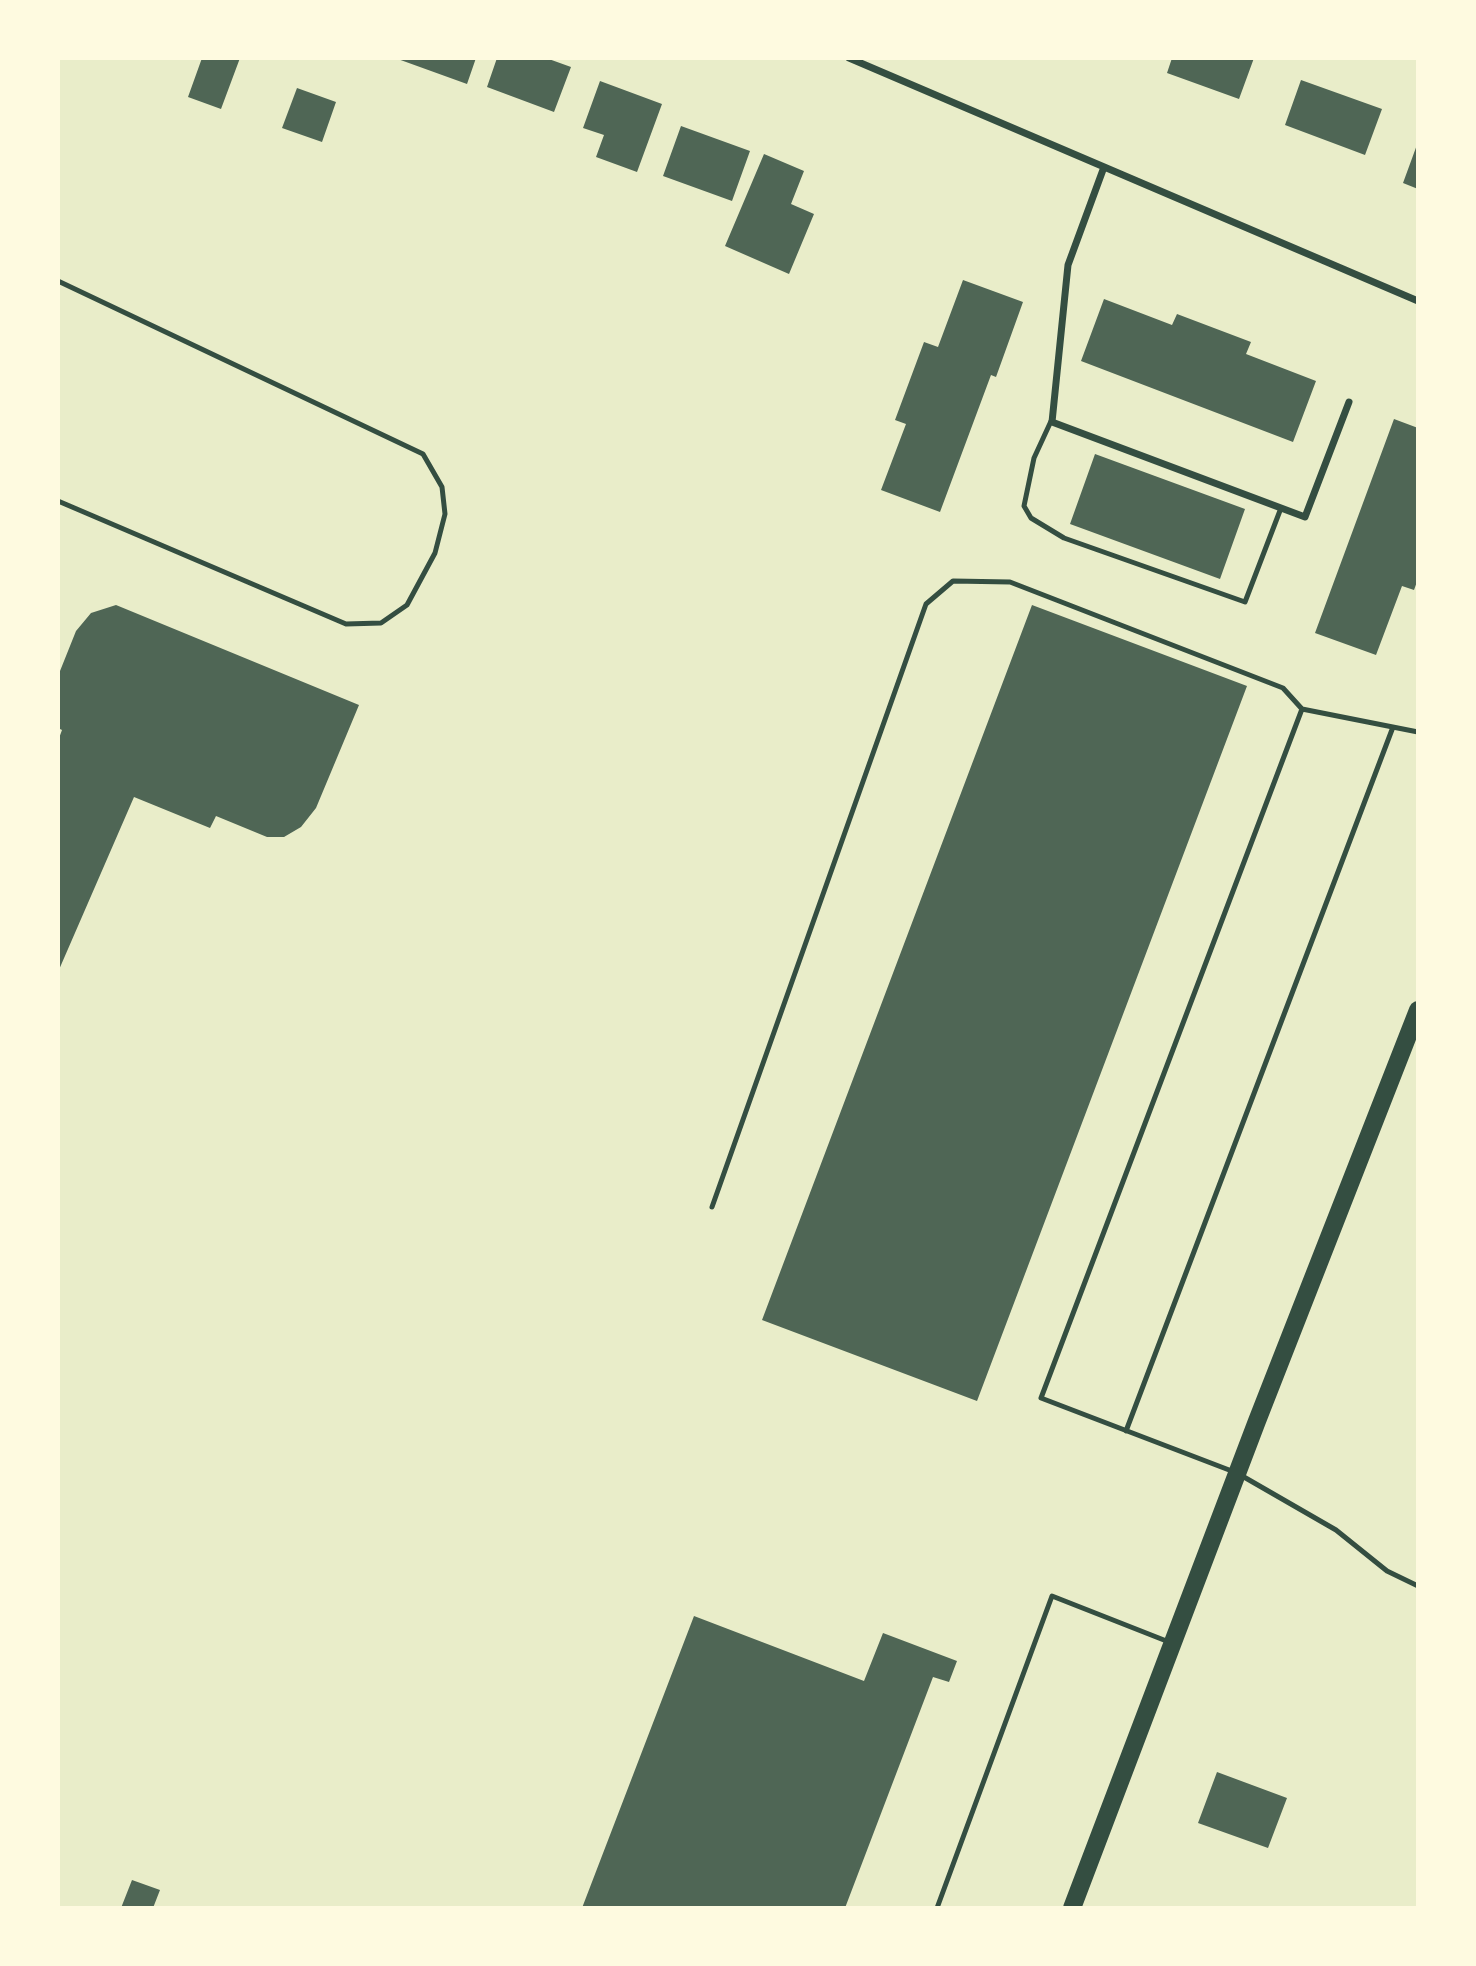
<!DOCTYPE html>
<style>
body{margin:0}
#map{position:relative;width:1476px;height:1966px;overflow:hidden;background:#e9edc9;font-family:"Sofia Sans Condensed",sans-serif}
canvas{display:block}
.frame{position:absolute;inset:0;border:60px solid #fefae0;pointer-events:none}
</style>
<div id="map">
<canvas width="1476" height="1966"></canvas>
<div class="frame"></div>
</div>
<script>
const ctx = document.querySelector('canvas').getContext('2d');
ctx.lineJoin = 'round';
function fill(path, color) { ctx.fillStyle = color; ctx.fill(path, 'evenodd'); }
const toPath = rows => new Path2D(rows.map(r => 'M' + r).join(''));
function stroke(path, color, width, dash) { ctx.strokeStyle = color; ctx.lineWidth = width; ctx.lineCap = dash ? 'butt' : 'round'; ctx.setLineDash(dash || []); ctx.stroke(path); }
const building = toPath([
 [202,58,240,58,221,109,188,97],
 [395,58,476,58,467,84],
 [497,58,546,58,571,67,554,112,487,87],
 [1172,58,1254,58,1239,99,1167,73],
 [1301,80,1382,109,1365,155,1285,125],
 [600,81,662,104,637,172,596,157,604,135,583,128],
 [297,88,336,102,322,142,282,128],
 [681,126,750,151,732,201,663,176],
 [1418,142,1418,189,1403,183],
 [764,154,804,171,791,204,814,214,789,274,725,246],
 [963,280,1023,302,996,377,991,375,940,512,881,490,906,424,895,420,924,342,938,347],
 [1104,299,1172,325,1177,314,1251,342,1246,354,1316,381,1293,442,1081,361],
 [1394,419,1418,428,1418,579,1414,590,1402,586,1376,655,1315,633],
 [1095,454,1245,509,1220,579,1070,524],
 [116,605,359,705,316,808,301,827,284,837,267,837,216,816,210,828,134,797,58,972,58,741,62,730,58,728,58,676,76,631,91,613],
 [1032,605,1247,686,977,1401,762,1320],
 [694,1616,864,1681,883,1633,957,1661,949,1682,933,1677,845,1908,582,1908],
 [1217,1772,1287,1798,1268,1848,1198,1823],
 [132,1880,160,1890,153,1908,121,1908]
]);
const service = toPath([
 [58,281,423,454,442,487,445,514,435,553,407,605,381,623,346,624,58,501],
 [1052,419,1034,458,1024,506,1031,518,1064,538,1245,602,1281,508],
 [1418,732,1302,709,1041,1398,1237,1473,1336,1530,1387,1571,1418,1586],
 [712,1207,926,604,953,581,1010,582,1283,688,1302,709],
 [1126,1431,1393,727],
 [937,1908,1052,1596,1169,1642]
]);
const minor = toPath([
 [849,58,1418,301],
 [1104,167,1068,265,1052,422,1305,517,1349,402]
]);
const primary = toPath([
 [1072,1908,1257,1421,1418,1010]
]);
fill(building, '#4f6655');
stroke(service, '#344e41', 5);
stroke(minor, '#344e41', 7);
stroke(primary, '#344e41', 18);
</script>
